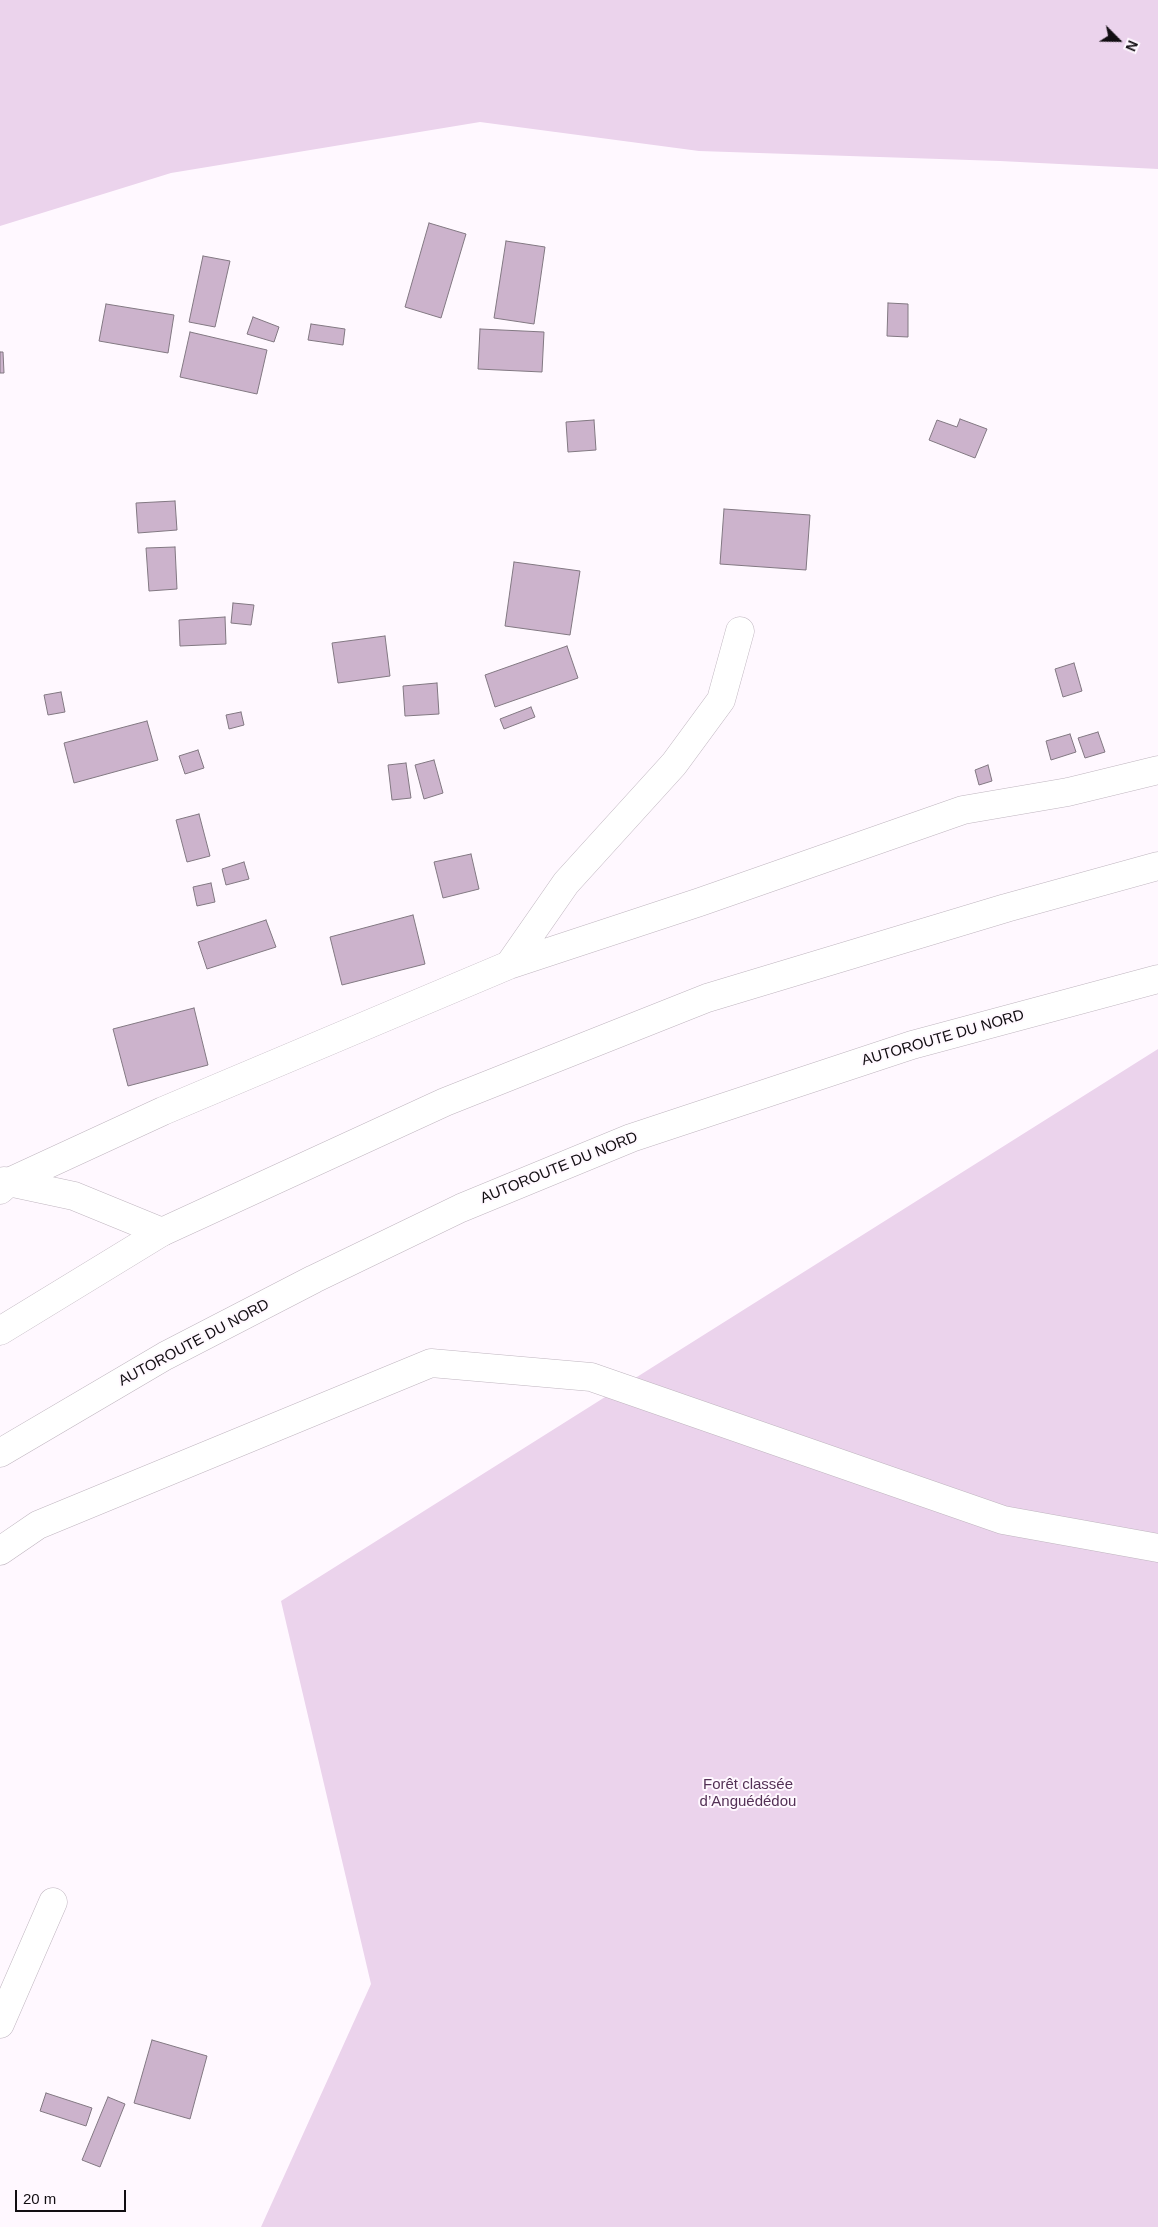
<!DOCTYPE html>
<meta charset="utf-8">
<style>
body{margin:0}
#map{position:relative;width:1158px;height:2227px;overflow:hidden;background:#fff8ff;font-family:Helvetica,sans-serif}
canvas{display:block}
.north{position:absolute;left:1093px;top:15px;width:50px;height:50px;-webkit-text-stroke:4px #fff8ff;paint-order:stroke;rotate:113deg;font-size:14px;font-weight:700;line-height:20px;text-align:center;color:#120e12}
.north::after{content:'';display:block;margin:auto;width:18px;height:22px;background:#120e12;clip-path:polygon(50% 0,100% 100%,50% 72%,0 100%)}
.scale{position:absolute;left:15px;top:2190px;width:111px;height:22px;box-sizing:border-box;border:2px solid #120e12;border-top:0;padding-left:6px;font-size:15px;line-height:18px;white-space:nowrap;color:#120e12;-webkit-text-stroke:4px #fff8ff;paint-order:stroke}
</style>
<div id="map">
<canvas width="1158" height="2227"></canvas>
<div class="north">N</div>
<div class="scale">20 m</div>
</div>
<script>
const ctx = document.querySelector('canvas').getContext('2d');
ctx.lineJoin = 'round';
function fill(path, color) { ctx.fillStyle = color; ctx.fill(path, 'evenodd'); }
const toPath = rows => new Path2D(rows.map(r => 'M' + r).join(''));
function stroke(path, color, width, dash) { ctx.strokeStyle = color; ctx.lineWidth = width; ctx.lineCap = dash ? 'butt' : 'round'; ctx.setLineDash(dash || []); ctx.stroke(path); }
function label(font, color, halo, rows, align = 'center') {
  ctx.font = font + ' Helvetica,sans-serif'; ctx.lineWidth = 4; ctx.setLineDash([]); ctx.textBaseline = 'middle'; ctx.strokeStyle = halo; ctx.fillStyle = color; for (const [text, x, y, turn = 0] of rows) {
    ctx.save(); ctx.translate(x, y); ctx.rotate((+turn || 0) * Math.PI / 180); ctx.textAlign = isNaN(turn) ? turn : align; if (halo) ctx.strokeText(text, 0, 0); ctx.fillText(text, 0, 0); ctx.restore();
  }
}
const green = toPath([
 [0,0,1158,0,1158,169,1000,161,699,151,480,122,171,173,0,226],
 [1158,1049,1158,2227,261,2227,371,1984,281,1601]
]);
const building = toPath([
 [429,223,466,234,441,318,405,307,429,223],
 [506,241,545,247,534,324,494,318,506,241],
 [203,256,230,261,215,327,189,322,203,256],
 [888,303,908,304,908,337,887,336,888,303],
 [106,304,174,315,168,353,99,341,106,304],
 [253,317,279,327,274,342,247,334,253,317],
 [311,324,345,329,343,345,308,340,311,324],
 [480,329,544,332,542,372,478,369,480,329],
 [190,332,267,350,257,394,180,377,190,332],
 [0,352,3,352,4,373,0,373,0,352],
 [960,419,987,429,975,458,929,440,937,420,957,427,960,419],
 [594,420,596,450,568,452,566,422,594,420],
 [175,501,177,530,138,533,136,503,175,501],
 [724,509,810,515,806,570,720,564,724,509],
 [175,547,177,589,149,591,146,548,175,547],
 [514,562,580,571,570,635,505,626,514,562],
 [233,603,254,605,251,625,231,623,233,603],
 [225,617,226,644,180,646,179,620,225,617],
 [385,636,390,676,338,683,332,643,385,636],
 [567,646,578,678,495,707,485,675,567,646],
 [1074,663,1082,691,1063,697,1055,669,1074,663],
 [437,683,439,714,405,716,403,686,437,683],
 [61,692,65,712,48,715,44,695,61,692],
 [531,707,535,717,504,729,500,719,531,707],
 [241,712,244,725,229,729,226,715,241,712],
 [147,721,158,760,74,783,64,743,147,721],
 [1098,732,1105,752,1085,758,1078,738,1098,732],
 [1070,734,1076,752,1051,760,1046,741,1070,734],
 [198,750,204,768,185,774,179,756,198,750],
 [434,760,443,793,424,799,415,765,434,760],
 [406,763,411,798,392,800,388,765,406,763],
 [988,765,992,781,979,785,975,770,988,765],
 [199,814,210,856,187,862,176,820,199,814],
 [471,854,479,889,443,898,434,862,471,854],
 [244,862,249,879,226,885,222,869,244,862],
 [211,883,215,902,197,906,193,887,211,883],
 [413,915,425,964,342,985,330,937,413,915],
 [266,920,276,947,207,969,198,942,266,920],
 [194,1008,208,1065,128,1086,113,1029,194,1008],
 [152,2040,207,2056,190,2119,134,2103,152,2040],
 [46,2093,92,2108,86,2126,40,2111,46,2093],
 [108,2097,125,2104,100,2167,82,2160,108,2097]
]);
const minor = toPath([
 [509,965,566,883,674,764,721,700,740,631],
 [4,1181,74,1196,162,1232],
 [0,1190,9,1182,163,1111,509,965,700,902,963,810,1068,792,1158,770],
 [0,1551,38,1525,431,1363,591,1377,1003,1520,1158,1548],
 [0,2024,53,1902]
]);
const motorway = toPath([
 [0,1331,162,1232,445,1102,707,998,1006,908,1158,866],
 [0,1453,165,1356,314,1279,461,1208,631,1138,912,1045,1158,979]
]);
const streetNames = [
 ["AUTOROUTE DU NORD",943,1038,-16],
 ["AUTOROUTE DU NORD",559,1168,-22],
 ["AUTOROUTE DU NORD",194,1343,-28]
];
const parkNames = [
 ["Forêt classée",748,1785],
 ["d’Anguédédou",748,1802]
];
fill(green, '#ebd3ec');
fill(building, '#ccb3cc');
stroke(building, '#827882', 1);
stroke(minor, '#bfb5bf', 29);
stroke(motorway, '#bfb5bf', 29);
stroke(minor, '#fff', 28);
stroke(motorway, '#fff', 28);
label('15px', '#120e12', '#fff8ff', streetNames);
label('15px', '#543156', '#fff8ff', parkNames);
</script>
